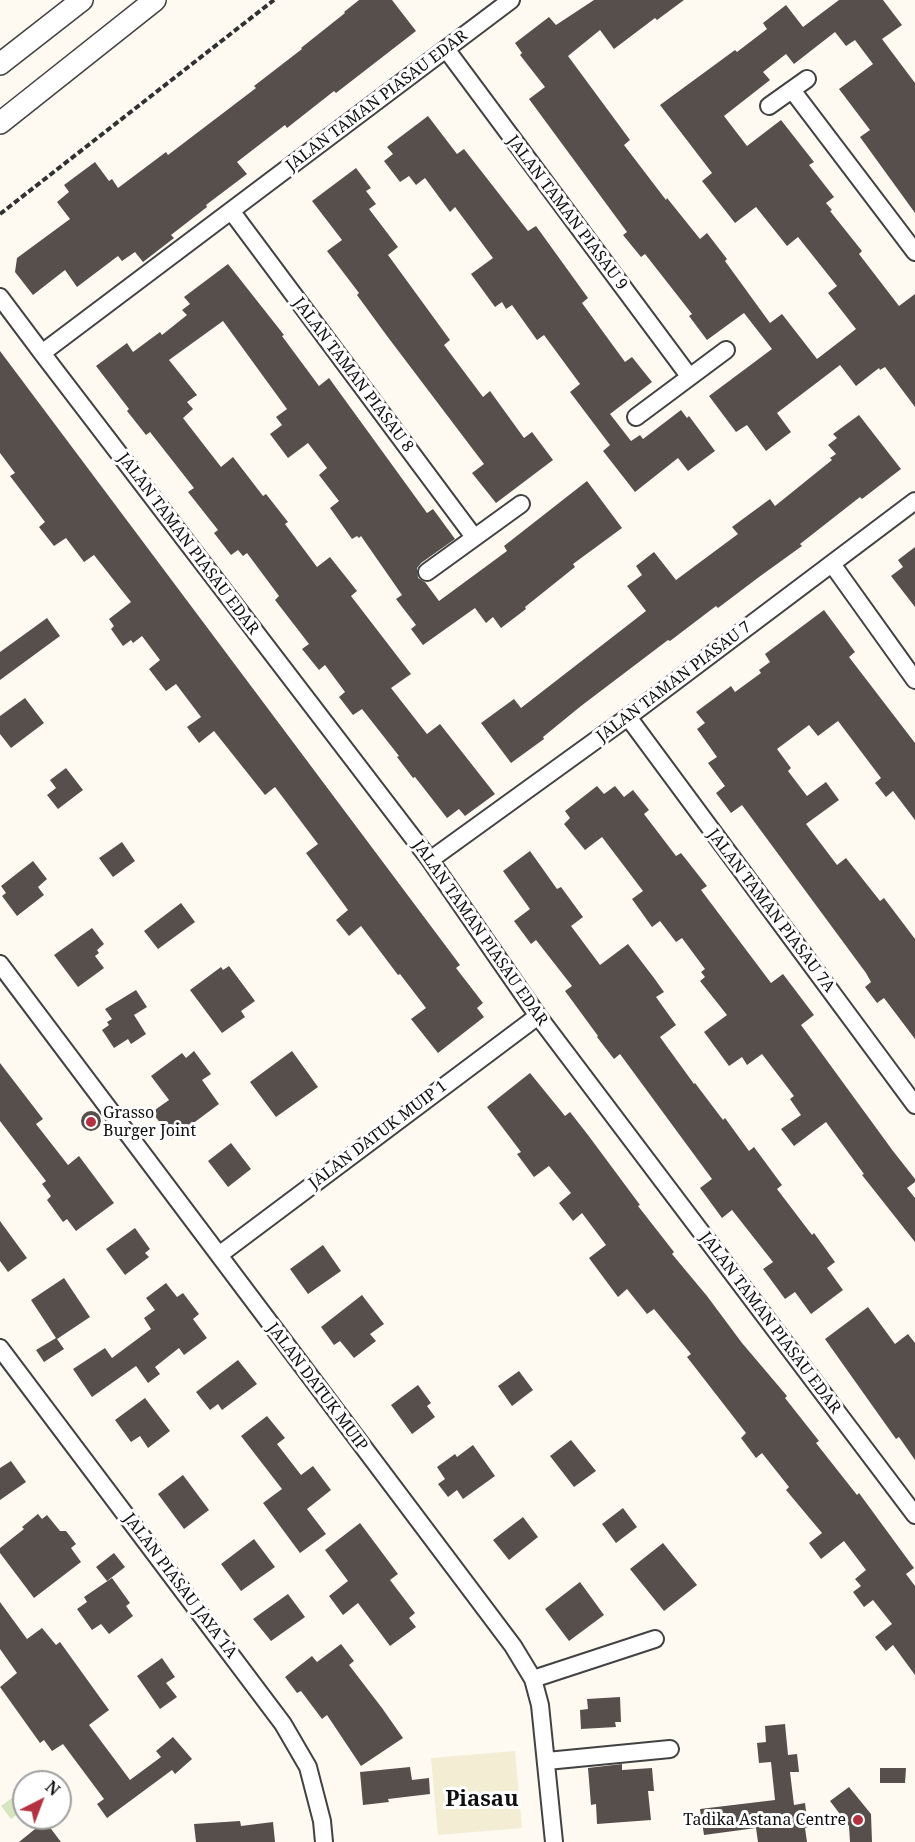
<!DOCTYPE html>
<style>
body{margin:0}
#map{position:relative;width:915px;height:1842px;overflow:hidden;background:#fefaf2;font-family:"Noto Serif",serif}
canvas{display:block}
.north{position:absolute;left:12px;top:1770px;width:60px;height:60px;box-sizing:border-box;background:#fff;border:2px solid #9f9f9f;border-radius:50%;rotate:42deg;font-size:16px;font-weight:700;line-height:24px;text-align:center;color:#0f0f0f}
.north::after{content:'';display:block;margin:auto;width:21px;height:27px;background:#b33242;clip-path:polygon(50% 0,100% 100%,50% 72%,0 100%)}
</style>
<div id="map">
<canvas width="915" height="1842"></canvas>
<div class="north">N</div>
</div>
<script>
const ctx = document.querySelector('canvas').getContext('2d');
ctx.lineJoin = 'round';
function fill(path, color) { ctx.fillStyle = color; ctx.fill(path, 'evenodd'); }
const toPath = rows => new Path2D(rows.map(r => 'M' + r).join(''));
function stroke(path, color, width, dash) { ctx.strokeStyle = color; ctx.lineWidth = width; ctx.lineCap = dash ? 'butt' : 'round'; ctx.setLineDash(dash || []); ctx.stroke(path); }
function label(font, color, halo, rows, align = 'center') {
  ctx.font = font + ' "Noto Serif",serif'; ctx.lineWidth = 6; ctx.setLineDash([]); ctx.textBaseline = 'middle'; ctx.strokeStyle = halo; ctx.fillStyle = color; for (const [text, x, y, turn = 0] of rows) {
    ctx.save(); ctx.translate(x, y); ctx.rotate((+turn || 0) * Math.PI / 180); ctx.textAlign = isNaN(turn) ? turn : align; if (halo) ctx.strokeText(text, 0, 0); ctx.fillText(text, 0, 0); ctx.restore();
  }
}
const farmland = toPath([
 [515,1751,522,1828,438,1835,431,1758]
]);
const green = toPath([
 [24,1789,24,1809,11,1819,1,1806]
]);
const building = toPath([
 [359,0,392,0,416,31,336,93,334,91,287,128,285,125,237,162,247,174,206,205,207,207,171,235,174,238,143,262,135,252,122,261,118,256,77,287,65,270,33,295,15,272,17,258,70,219,57,202,69,192,64,185,95,162,109,181,112,179,118,188,166,152,168,155,256,88,254,86,302,49,301,48,345,13,344,12],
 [594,0,684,0,657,20,655,18,614,49,600,30,568,56,630,140,624,145,666,200,667,198,700,239,707,233,727,259,725,261,770,323,782,314,817,359,856,329,828,293,837,286,798,237,787,246,756,207,735,223,702,181,712,173,660,105,735,50,737,52,767,29,763,23,786,5,803,27,839,0,883,0,902,25,882,39,915,83,915,213,860,137,870,130,839,89,873,64,855,40,846,46,835,32,794,64,786,54,763,72,770,80,724,116,747,146,781,120,814,162,809,165,834,197,826,203,832,210,830,211,862,251,859,254,899,306,915,294,915,407,885,367,880,370,879,368,856,386,840,365,777,413,791,432,766,451,747,425,736,432,709,396,772,349,744,313,707,340,689,316,692,314,645,254,641,257,623,235,627,232,529,99,545,87,520,55,522,53,515,43,549,17,556,25],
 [428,116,457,154,464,149,528,231,536,226,588,298,582,303,625,362,632,357,652,382,610,414,631,441,640,435,643,439,681,410,687,418,689,416,715,451,688,471,678,458,635,492,603,451,610,445,570,392,580,384,544,335,537,340,512,305,506,309,502,302,495,307,471,274,493,258,455,207,450,212,425,178,416,185,409,176,400,182,384,161,393,154,387,147],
 [356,168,371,188,366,191,376,204,369,209,398,247,388,255,450,340,444,345,483,397,490,391,524,438,532,432,553,460,496,503,472,473,484,464,387,336,357,295,359,293,327,251,342,240,312,201],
 [228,264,284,335,282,336,319,386,329,378,427,513,433,509,455,539,421,563,417,568,418,578,425,582,439,601,507,551,504,546,587,481,622,528,573,564,575,567,525,607,526,609,501,628,493,617,486,623,475,608,423,645,411,629,416,625,396,599,402,595,361,536,359,538,357,536,352,539,330,508,339,501,319,475,327,468,308,443,288,458,270,434,282,425,276,417,287,409,223,321,169,360,197,395,187,402,193,409,183,418,221,467,233,457,263,496,266,494,288,522,285,524,317,567,330,557,357,591,351,596,411,674,391,688,427,734,440,724,495,794,465,816,459,809,447,818,415,777,413,778,397,757,399,756,362,709,353,715,339,697,345,692,325,665,319,670,302,649,309,644,275,600,279,596,247,553,243,556,238,550,231,555,214,533,218,530,188,492,194,488,150,432,146,435,127,411,129,409,96,366,127,343,133,352,160,332,162,335,187,315,182,310,190,304,184,297],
 [0,351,460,965,456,968,483,1003,477,1008,484,1017,438,1053,411,1019,426,1008,400,974,398,975,361,926,349,936,336,920,348,910,306,853,318,844,275,787,265,795,214,731,199,743,187,727,201,717,176,684,166,691,149,669,160,660,142,636,133,643,131,640,123,646,111,629,114,626,109,619,131,602,94,555,84,562,66,538,54,546,39,527,45,522,10,476,15,473,0,453],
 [859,415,901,469,862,499,860,497,800,544,802,546,759,577,718,608,716,606,670,641,668,640,581,706,543,737,544,739,511,763,481,723,514,699,521,708,646,611,627,586,642,575,636,566,654,552,676,580,738,534,732,527,770,499,775,506,832,460,830,458,836,454,828,445,837,438,833,434],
 [915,547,915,607,891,576,903,567,898,560],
 [824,610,855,652,849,657,915,743,915,820,893,791,886,797,875,783,881,778,838,721,818,736,809,725,777,749,791,768,788,771,807,796,826,782,839,800,806,824,837,865,846,858,880,901,884,898,915,939,915,1039,884,998,877,1003,865,987,871,982,866,973,742,805,731,813,716,793,725,786,708,763,717,757,697,729,705,723,696,712,731,686,735,692,761,673,759,670,770,662,765,654],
 [47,618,60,636,0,680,0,652],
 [25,698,44,723,11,748,0,734,0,716],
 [66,768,83,790,58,809,47,795,56,788,50,780],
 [597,786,604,794,615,786,624,797,633,790,649,810,644,814,676,856,681,853,707,886,701,890,771,983,783,974,814,1015,801,1025,893,1151,915,1179,915,1182,907,1188,915,1198,915,1242,862,1175,864,1174,826,1122,794,1146,781,1129,801,1115,790,1099,794,1096,762,1054,747,1065,742,1057,729,1066,704,1032,727,1015,700,981,705,977,701,972,705,969,682,938,676,942,660,921,652,927,632,899,643,891,602,837,585,850,564,824,570,818,565,811],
 [122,842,135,861,113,877,99,858],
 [530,851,557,889,561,887,583,917,571,926,600,965,628,944,654,978,664,992,656,997,676,1025,660,1037,694,1084,695,1083,723,1120,725,1118,749,1151,754,1147,782,1185,777,1189,812,1235,814,1233,835,1262,827,1268,843,1290,811,1314,795,1292,785,1299,763,1269,773,1262,732,1210,722,1218,700,1188,712,1179,620,1054,614,1059,597,1037,598,1036,565,991,572,986,536,940,531,944,514,921,530,909,503,871],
 [33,861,47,879,38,887,44,895,17,916,2,896,6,893,1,886],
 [181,903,195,922,158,949,144,931],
 [92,928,104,944,97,950,99,953,95,956,104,968,78,987,54,955],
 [229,966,255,1001,241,1011,245,1017,222,1033,190,990,221,967,223,970],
 [136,990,147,1007,134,1015,146,1034,131,1044,128,1039,114,1048,102,1030,109,1025,107,1022,112,1019,105,1009],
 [194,1051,211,1074,202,1080,219,1104,172,1139,152,1112,169,1100,151,1076,182,1053,186,1058],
 [292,1051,318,1087,276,1117,250,1082],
 [0,1063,43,1119,36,1124,68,1165,79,1156,114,1203,76,1231,67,1219,63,1222,47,1200,51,1196,42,1184,46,1181,0,1121],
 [530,1073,565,1116,570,1112,588,1135,640,1205,638,1206,674,1252,672,1254,707,1296,742,1343,787,1396,785,1398,819,1441,816,1443,857,1495,859,1493,914,1568,906,1574,915,1586,915,1675,893,1645,886,1651,875,1637,892,1624,873,1600,864,1607,853,1592,861,1586,855,1579,866,1570,844,1541,821,1559,809,1543,822,1533,786,1490,789,1487,762,1453,756,1458,741,1438,746,1433,687,1357,691,1354,654,1309,647,1314,627,1289,618,1297,589,1258,606,1245,582,1213,573,1221,559,1203,571,1193,549,1166,534,1177,517,1154,521,1152,487,1107],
 '81 1121a10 10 0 1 1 20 0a10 10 0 1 1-20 0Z',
 [231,1143,251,1169,228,1187,208,1161],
 [0,1221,27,1258,8,1272,0,1261],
 [135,1228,150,1249,145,1253,149,1257,125,1275,106,1249],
 [323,1245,341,1271,308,1294,290,1269],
 [64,1278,90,1317,57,1339,64,1349,44,1362,36,1350,56,1338,31,1300],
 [166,1283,177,1297,183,1293,199,1314,193,1319,207,1338,184,1355,179,1348,155,1367,160,1374,148,1383,136,1366,92,1397,73,1369,105,1348,112,1358,151,1329,144,1318,155,1310,146,1298],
 [362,1295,384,1324,370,1334,376,1341,354,1358,340,1341,334,1345,321,1327],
 [868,1307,895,1344,908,1334,915,1343,915,1460,899,1437,896,1439,825,1339],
 [238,1360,257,1384,222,1410,218,1404,210,1410,196,1392],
 [519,1371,533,1390,512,1406,498,1386],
 [418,1385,431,1403,427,1406,435,1417,412,1434,391,1405],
 [145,1398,170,1431,148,1448,140,1436,131,1442,115,1420],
 [267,1416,285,1438,277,1444,301,1475,313,1466,331,1490,307,1509,326,1534,300,1553,263,1503,282,1489,241,1436],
 [571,1440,596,1471,574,1487,550,1456],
 [473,1445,495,1476,463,1499,457,1490,448,1497,438,1484,445,1479,437,1467,455,1454,457,1457],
 [11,1461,26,1482,0,1500,0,1468],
 [183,1475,209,1510,184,1529,158,1494],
 [623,1508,637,1527,616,1543,602,1524],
 [38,1514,42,1519,47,1515,60,1531,66,1531,76,1544,71,1548,81,1562,34,1598,0,1553,0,1548,24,1529,22,1527],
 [523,1517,538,1537,509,1560,493,1540],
 [360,1523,398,1574,390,1580,415,1613,409,1618,416,1627,390,1646,358,1603,343,1615,329,1596,348,1581,325,1550],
 [254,1539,275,1567,241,1591,221,1564],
 [663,1543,697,1585,664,1611,630,1569],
 [114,1553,125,1567,107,1581,96,1567],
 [112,1578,130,1603,126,1606,133,1616,109,1634,101,1624,92,1630,77,1609,87,1602,84,1597],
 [580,1582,604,1615,569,1641,545,1609],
 [288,1594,305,1617,271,1641,253,1619],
 [0,1602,27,1639,42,1628,56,1645,60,1642,109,1710,89,1725,130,1780,161,1757,156,1751,173,1737,192,1759,175,1774,172,1770,107,1818,97,1804,104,1799,63,1744,52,1751,44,1740,40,1743,0,1687,17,1673,0,1649],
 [341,1644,354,1661,349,1665,382,1708,403,1738,361,1766,327,1715,322,1719,301,1691,297,1693,285,1677,312,1656,317,1662],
 [162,1658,175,1677,166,1683,177,1697,160,1709,137,1676],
 [620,1697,621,1722,615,1722,616,1727,581,1729,580,1710,588,1709,587,1699],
 [785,1724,788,1755,797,1754,799,1772,790,1772,794,1805,805,1803,808,1827,805,1828,807,1842,758,1842,756,1828,704,1835,700,1809,775,1800,771,1762,759,1763,757,1743,766,1742,765,1726],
 [622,1764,622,1770,652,1768,654,1791,648,1791,651,1820,597,1824,596,1804,591,1805,588,1768],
 [410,1767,412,1780,429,1778,430,1794,388,1799,389,1802,363,1805,360,1772],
 [880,1768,906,1768,905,1783,880,1783],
 [849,1787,871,1814,872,1842,850,1842,849,1826,830,1801],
 [45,1821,61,1842,19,1842],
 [240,1821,241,1826,273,1822,275,1842,196,1842,194,1824]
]);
const path = toPath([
 [0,214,274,0]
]);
const minor = toPath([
 [446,49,689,376],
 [792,90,915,252],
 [769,106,807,79],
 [232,212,474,537],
 [0,297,42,353,430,860,538,1016,915,1515],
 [42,353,511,0],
 [636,417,726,350],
 [832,564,915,680],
 [427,572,521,504],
 [628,717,915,1105],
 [430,860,628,717,915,501],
 [0,964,513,1646,533,1679,540,1705,554,1842],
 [219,1255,538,1016],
 [0,1348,283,1724,308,1767,322,1821,324,1842],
 [533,1679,655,1639],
 [547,1761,670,1749]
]);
const tertiary = toPath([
 [0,64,82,0],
 [0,123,155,0]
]);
const markers = [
 [91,1122,6,"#b33242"],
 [858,1820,6,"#b33242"]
];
const streetNames = [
 ["JALAN TAMAN PIASAU EDAR",377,101,-37],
 ["JALAN TAMAN PIASAU 9",567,213,53],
 ["JALAN TAMAN PIASAU 8",353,375,53],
 ["JALAN TAMAN PIASAU EDAR",188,544,53],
 ["JALAN TAMAN PIASAU 7",674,682,-37],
 ["JALAN TAMAN PIASAU 7A",771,911,53],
 ["JALAN TAMAN PIASAU EDAR",480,933,55],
 ["JALAN DATUK MUIP 1",378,1135,-37],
 ["JALAN TAMAN PIASAU EDAR",770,1323,53],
 ["JALAN DATUK MUIP",317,1387,53],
 ["JALAN PIASAU JAYA 1A",180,1586,53]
];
const poiNames = [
 ["Grasso",103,1113],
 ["Burger Joint",103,1131],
 ["Tadika Astana Centre",846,1820,"right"]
];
const districtNames = [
 ["Piasau",482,1800]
];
fill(farmland, '#f2edd3');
fill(green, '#d6e6be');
fill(building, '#564f4c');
stroke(minor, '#424242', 20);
stroke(tertiary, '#424242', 24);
stroke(path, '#313131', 4, [6, 3]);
stroke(minor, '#fff', 16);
stroke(tertiary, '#fff', 21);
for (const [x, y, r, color] of markers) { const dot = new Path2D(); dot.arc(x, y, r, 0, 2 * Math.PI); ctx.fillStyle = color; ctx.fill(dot); stroke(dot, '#fff', 2); }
label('16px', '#0f0f0f', '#fff', streetNames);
label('16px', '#0f0f0f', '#fff', poiNames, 'left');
label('bold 22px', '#0f0f0f', '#fff', districtNames);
</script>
